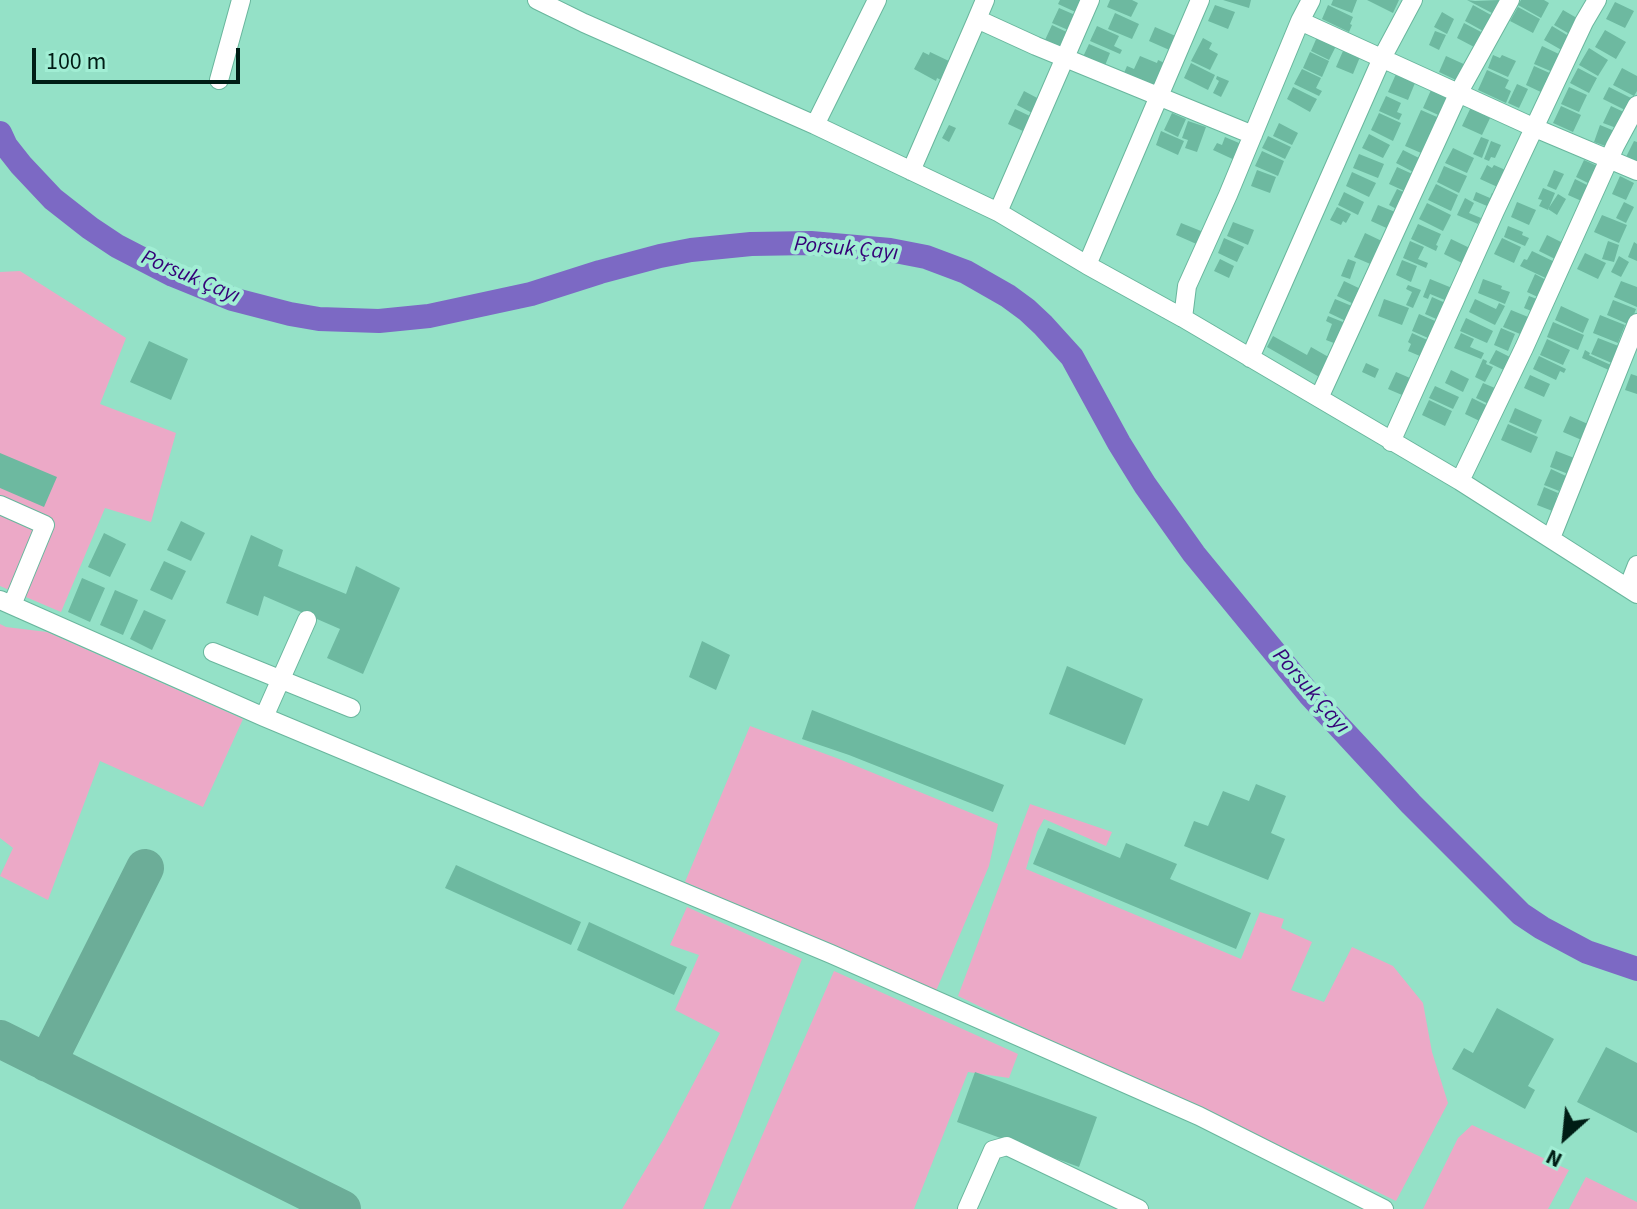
<!DOCTYPE html>
<meta charset="utf-8">
<style>
body{margin:0}
#map{position:relative;width:1637px;height:1209px;overflow:hidden;background:#94e1c7;font-family:"Source Sans 3",sans-serif}
canvas{display:block}
.north{position:absolute;left:1525px;top:1097px;width:80px;height:80px;-webkit-text-stroke:6px #a1eed4;paint-order:stroke;rotate:207deg;font-size:22px;font-weight:700;line-height:32px;text-align:center;color:#001d15}
.north::after{content:'';display:block;margin:auto;width:28px;height:36px;background:#001d15;clip-path:polygon(50% 0,100% 100%,50% 72%,0 100%)}
.scale{position:absolute;left:32px;top:48px;width:208px;height:36px;box-sizing:border-box;border:4px solid #001d15;border-top:0;padding-left:10px;font-size:24px;line-height:28px;white-space:nowrap;color:#001d15;-webkit-text-stroke:6px #a1eed4;paint-order:stroke}
</style>
<div id="map">
<canvas width="1637" height="1209"></canvas>
<div class="north">N</div>
<div class="scale">100 m</div>
</div>
<script>
const ctx = document.querySelector('canvas').getContext('2d');
ctx.lineJoin = 'round';
function fill(path, color) { ctx.fillStyle = color; ctx.fill(path, 'evenodd'); }
const toPath = rows => new Path2D(rows.map(r => 'M' + r).join(''));
function stroke(path, color, width, dash) { ctx.strokeStyle = color; ctx.lineWidth = width; ctx.lineCap = dash ? 'butt' : 'round'; ctx.setLineDash(dash || []); ctx.stroke(path); }
function label(font, color, halo, rows, align = 'center') {
  ctx.font = font + ' "Source Sans 3",sans-serif'; ctx.lineWidth = 8; ctx.setLineDash([]); ctx.textBaseline = 'middle'; ctx.strokeStyle = halo; ctx.fillStyle = color; for (const [text, x, y, turn = 0] of rows) {
    ctx.save(); ctx.translate(x, y); ctx.rotate((+turn || 0) * Math.PI / 180); ctx.textAlign = isNaN(turn) ? turn : align; if (halo) ctx.strokeText(text, 0, 0); ctx.fillText(text, 0, 0); ctx.restore();
  }
}
const green = toPath([
 [20,271,126,338,100,404,176,433,151,522,105,508,61,612,0,586,0,272],
 [0,624,6,627,47,632,243,719,203,807,100,761,48,900,0,876,13,848,0,838],
 [750,726,839,759,998,824,989,866,936,991,685,882],
 [1030,804,1112,832,1106,846,1044,819,1037,832,1026,869,1241,959,1260,912,1284,919,1281,928,1312,942,1291,990,1324,1002,1352,947,1393,966,1423,1003,1432,1052,1448,1103,1396,1201,1324,1166,1062,1046,958,996],
 [687,907,802,959,740,1119,703,1209,622,1209,665,1137,720,1033,675,1010,699,955,670,945],
 [834,971,1018,1054,1009,1078,968,1072,914,1209,730,1209],
 [1472,1125,1569,1170,1548,1209,1423,1209,1458,1138],
 [1586,1177,1637,1202,1637,1209,1569,1209]
]);
const river = toPath([
 [0,133,6,146,21,165,53,199,90,228,117,246,173,275,232,299,290,314,319,319,379,321,429,316,531,294,600,272,660,256,691,250,751,244,811,243,890,250,926,257,966,272,1008,296,1027,310,1043,325,1072,357,1119,443,1145,485,1194,554,1309,694,1411,804,1521,914,1542,928,1587,952,1637,969]
]);
const taxiway = toPath([
 [0,1039,342,1209],
 [47,1063,145,868]
]);
const building = toPath([
 [1060,0,1089,0,1082,15,1058,4],
 [1110,0,1132,0,1138,3,1131,17,1107,7],
 [1223,0,1251,0,1249,8],
 [1333,0,1357,0,1352,13,1331,5],
 [1367,0,1399,0,1393,13],
 [1467,0,1475,1,1499,0,1492,13],
 [1521,0,1544,0,1549,3,1541,18,1518,5],
 [1615,2,1634,11,1625,28,1606,19],
 [1215,5,1235,12,1228,29,1208,21],
 [1328,5,1353,17,1350,24,1352,25,1349,32,1322,19],
 [1473,5,1491,15,1483,31,1465,21],
 [1518,7,1540,19,1533,33,1510,21],
 [1059,8,1082,18,1075,33,1052,23],
 [1563,10,1582,21,1573,36,1554,25],
 [1442,12,1454,19,1447,34,1434,27],
 [1115,13,1139,24,1132,39,1108,29],
 [1464,23,1483,33,1476,48,1457,38],
 [1052,25,1073,35,1066,50,1045,40],
 [1097,26,1119,36,1114,46,1122,50,1120,54,1090,41],
 [1552,26,1572,38,1565,52,1544,40],
 [1155,27,1180,38,1174,52,1149,41],
 [1605,30,1626,42,1616,59,1595,47],
 [1435,31,1446,35,1439,50,1429,45],
 [1317,37,1336,46,1329,60,1311,51],
 [1203,38,1212,43,1209,49,1218,54,1210,70,1191,61],
 [1089,44,1110,53,1104,68,1082,59],
 [1542,46,1563,56,1555,73,1534,64],
 [1589,48,1608,60,1598,76,1579,65],
 [1343,51,1360,57,1353,74,1336,67],
 [923,52,929,55,930,52,951,62,941,80,937,78,936,81,914,69],
 [1310,52,1329,61,1322,77,1303,68],
 [1493,55,1500,58,1502,55,1516,61,1508,77,1488,68],
 [1140,56,1157,63,1158,60,1169,65,1159,89,1124,73,1127,66,1134,69],
 [1446,56,1468,66,1460,82,1439,72],
 [1191,63,1215,75,1208,90,1184,78],
 [1534,66,1554,75,1545,94,1526,85],
 [1578,68,1597,78,1589,93,1570,83],
 [1622,68,1637,76,1637,91,1634,96,1613,85],
 [1302,69,1321,78,1316,88,1322,91,1319,96,1294,84],
 [1487,70,1509,80,1505,88,1511,91,1506,103,1478,90],
 [1396,74,1415,83,1408,100,1388,92],
 [1217,76,1229,81,1221,97,1213,93,1219,81,1216,79],
 [1517,84,1528,89,1519,108,1508,103],
 [1293,87,1317,99,1310,112,1287,99],
 [1569,87,1587,95,1579,112,1561,104],
 [1609,87,1633,99,1627,111,1603,99],
 [1431,90,1453,100,1445,118,1423,108],
 [1024,91,1041,100,1034,114,1017,105],
 [1386,96,1401,103,1397,112,1402,114,1399,120,1379,111],
 [1561,106,1581,115,1573,132,1553,123],
 [1611,106,1626,113,1619,129,1603,123],
 [1471,107,1491,116,1482,135,1462,126],
 [1015,109,1032,117,1025,132,1008,124],
 [1421,110,1444,120,1428,156,1405,146],
 [1172,113,1186,119,1178,137,1164,130],
 [1379,113,1401,123,1393,141,1371,130],
 [1188,121,1206,127,1197,152,1185,148,1188,140,1182,138],
 [1279,123,1298,133,1292,145,1273,136],
 [949,125,956,128,949,142,942,138],
 [1600,125,1617,132,1611,148,1594,142],
 [1161,131,1184,141,1178,155,1156,145],
 [1369,134,1390,145,1383,158,1362,148],
 [1268,136,1291,147,1285,159,1262,148],
 [1225,137,1246,146,1239,162,1213,150,1217,143,1222,145],
 [1481,137,1489,140,1482,158,1473,154],
 [1491,141,1501,145,1495,158,1491,157,1489,161,1484,159],
 [1634,141,1637,142,1637,162,1626,157],
 [1453,148,1474,158,1467,173,1445,163],
 [1403,150,1427,162,1419,175,1396,163],
 [1262,151,1284,161,1278,176,1255,166],
 [1359,154,1384,164,1378,178,1353,168],
 [1584,160,1602,168,1594,186,1576,177],
 [1487,165,1492,168,1494,165,1510,172,1502,189,1480,179],
 [1444,166,1467,176,1459,193,1437,182],
 [1397,167,1419,177,1411,194,1389,184],
 [1257,170,1276,177,1270,193,1251,186],
 [1554,170,1564,174,1556,190,1547,186],
 [1352,172,1376,183,1369,197,1346,186],
 [1620,176,1634,183,1626,200,1612,194],
 [1575,179,1593,188,1586,203,1568,195],
 [1436,184,1458,195,1451,211,1428,200],
 [1543,188,1555,193,1548,210,1539,206,1542,200,1538,199],
 [1397,189,1410,195,1402,212,1389,205],
 [1344,192,1364,202,1358,215,1338,205],
 [1476,192,1490,198,1492,193,1499,196,1494,209,1473,200],
 [1558,194,1566,199,1557,215,1548,209],
 [1465,198,1474,203,1469,213,1481,218,1478,224,1457,215],
 [1517,202,1536,210,1529,225,1511,217],
 [1624,202,1634,207,1626,223,1616,218],
 [1427,203,1451,215,1443,231,1419,219],
 [1378,205,1400,214,1393,231,1371,221],
 [1337,207,1351,214,1346,223,1343,221,1341,225,1330,220],
 [1602,215,1627,225,1619,243,1594,232],
 [1233,222,1254,230,1248,245,1227,236],
 [1181,223,1206,233,1201,246,1176,235],
 [1418,224,1441,234,1436,245,1438,246,1436,251,1411,239],
 [1508,226,1523,232,1522,235,1529,238,1525,246,1504,237],
 [1365,233,1386,243,1375,266,1354,257],
 [1547,235,1569,246,1561,262,1539,251],
 [1224,238,1244,247,1237,262,1218,253],
 [1502,238,1521,247,1514,263,1494,254],
 [1451,239,1476,251,1468,266,1444,254],
 [1410,241,1424,247,1418,259,1428,263,1426,268,1403,258],
 [1608,241,1619,245,1614,262,1602,259],
 [1634,242,1637,244,1637,261,1628,257],
 [1532,251,1559,264,1552,281,1520,266,1524,259,1527,260],
 [1585,253,1606,263,1598,279,1577,269],
 [1619,256,1629,262,1621,277,1611,272],
 [1220,259,1234,266,1229,278,1214,271],
 [1348,259,1356,262,1350,279,1341,276],
 [1402,260,1417,266,1411,282,1396,275],
 [1535,274,1550,282,1542,299,1527,292],
 [1430,279,1457,290,1452,303,1430,294,1428,299,1423,297],
 [1483,279,1502,286,1501,289,1510,292,1505,304,1478,293],
 [1344,281,1367,292,1360,307,1337,296],
 [1621,281,1637,287,1637,307,1614,297],
 [1408,285,1421,290,1413,308,1406,305,1412,292,1406,289],
 [1529,296,1542,301,1536,313,1524,308],
 [1432,297,1450,305,1443,322,1425,314],
 [1335,299,1359,309,1352,324,1329,313],
 [1384,299,1409,308,1402,325,1378,316],
 [1475,299,1496,309,1499,303,1505,306,1495,325,1469,312],
 [1613,300,1636,309,1630,325,1607,315],
 [1561,306,1589,319,1583,333,1555,320],
 [1511,310,1533,319,1525,336,1503,327],
 [1419,314,1442,324,1435,341,1412,331],
 [1600,315,1625,325,1618,343,1593,333],
 [1328,316,1348,324,1339,345,1326,340,1332,324,1326,321],
 [1466,318,1493,331,1487,343,1460,331],
 [1553,322,1584,335,1578,350,1547,337],
 [1501,328,1515,334,1508,351,1494,345],
 [1412,333,1434,343,1427,359,1408,351,1411,344,1408,342],
 [1461,333,1474,339,1470,347,1484,353,1481,359,1454,348],
 [1273,336,1307,355,1311,347,1332,359,1321,378,1267,347],
 [1598,338,1621,347,1614,364,1591,354],
 [1547,339,1570,350,1563,365,1540,355],
 [149,341,188,359,171,400,130,382],
 [1496,350,1516,360,1510,373,1489,363],
 [1585,350,1590,353,1589,355,1613,366,1611,371,1582,358],
 [1539,356,1566,369,1564,373,1560,371,1556,380,1533,369],
 [1483,359,1487,361,1486,364,1493,367,1485,382,1475,377],
 [1366,363,1379,369,1375,378,1362,372],
 [1451,370,1469,379,1463,392,1445,383],
 [1396,372,1417,381,1409,398,1388,389],
 [1631,374,1637,376,1637,394,1625,390],
 [1530,375,1550,384,1544,397,1524,388],
 [1483,383,1502,391,1495,407,1476,398],
 [1435,386,1459,397,1453,409,1429,398],
 [1472,398,1494,409,1486,424,1465,414],
 [1429,400,1452,411,1445,426,1422,415],
 [1515,408,1542,420,1536,434,1509,422],
 [1570,416,1590,425,1584,441,1563,432],
 [1508,424,1538,437,1531,453,1501,440],
 [1556,451,1577,459,1571,475,1550,467],
 [0,453,57,477,44,507,0,488],
 [1551,469,1566,476,1559,491,1544,485],
 [1544,487,1558,493,1556,499,1559,500,1555,512,1537,505],
 [181,521,205,533,191,561,167,550],
 [104,533,126,544,110,577,88,567],
 [251,535,283,550,278,566,346,594,356,566,400,588,363,674,327,658,340,629,264,596,258,616,226,603],
 [164,561,186,571,172,600,150,590],
 [82,578,105,588,90,622,68,612],
 [115,590,138,600,123,635,100,625],
 [144,610,166,620,152,650,130,639],
 [702,641,730,655,716,690,689,677],
 [1067,666,1143,699,1125,745,1049,714],
 [812,710,1004,785,993,812,849,755,802,739],
 [1256,784,1286,796,1271,833,1285,839,1268,880,1184,846,1194,821,1208,826,1223,791,1249,801],
 [1048,828,1120,858,1126,843,1177,864,1170,879,1251,913,1236,949,1033,864],
 [456,865,581,922,571,945,445,888],
 [589,922,687,967,674,995,577,950],
 [1497,1008,1554,1039,1528,1086,1535,1090,1525,1109,1452,1069,1464,1048,1473,1053],
 [1606,1047,1637,1063,1637,1133,1577,1102],
 [975,1072,1097,1117,1079,1167,957,1122]
]);
const minor = toPath([
 [537,0,584,23,815,125,998,212,1087,265,1183,318,1460,481,1637,594],
 [985,0,977,19,1036,46,1253,135],
 [1300,21,1311,0],
 [219,80,241,0],
 [815,125,877,0],
 [911,171,977,19],
 [998,212,1090,0],
 [1087,265,1200,0],
 [1183,318,1187,286,1228,195,1300,21,1535,128,1637,171],
 [1250,358,1382,58,1413,0],
 [1319,398,1459,92,1510,0],
 [1391,442,1495,211,1584,22,1597,0],
 [1460,481,1524,348,1615,146,1637,105],
 [0,505,45,525,12,605],
 [1551,538,1637,323],
 [1628,588,1637,565],
 [0,600,264,717,831,954,1199,1116,1384,1209],
 [213,652,351,708],
 [264,717,307,620],
 [967,1209,993,1150,1007,1146,1139,1209]
]);
const waterNames = [
 ["Porsuk Çayı",846,250,5],
 ["Porsuk Çayı",190,278,23],
 ["Porsuk Çayı",1310,692,49]
];
fill(green, '#eca9c7');
stroke(river, '#7c69c4', 24);
stroke(taxiway, '#6cad98', 38);
fill(building, '#6db9a0');
stroke(minor, '#69b69d', 20);
stroke(minor, '#fff', 18);
label('italic 22px', '#350378', '#a1eed4', waterNames);
</script>
